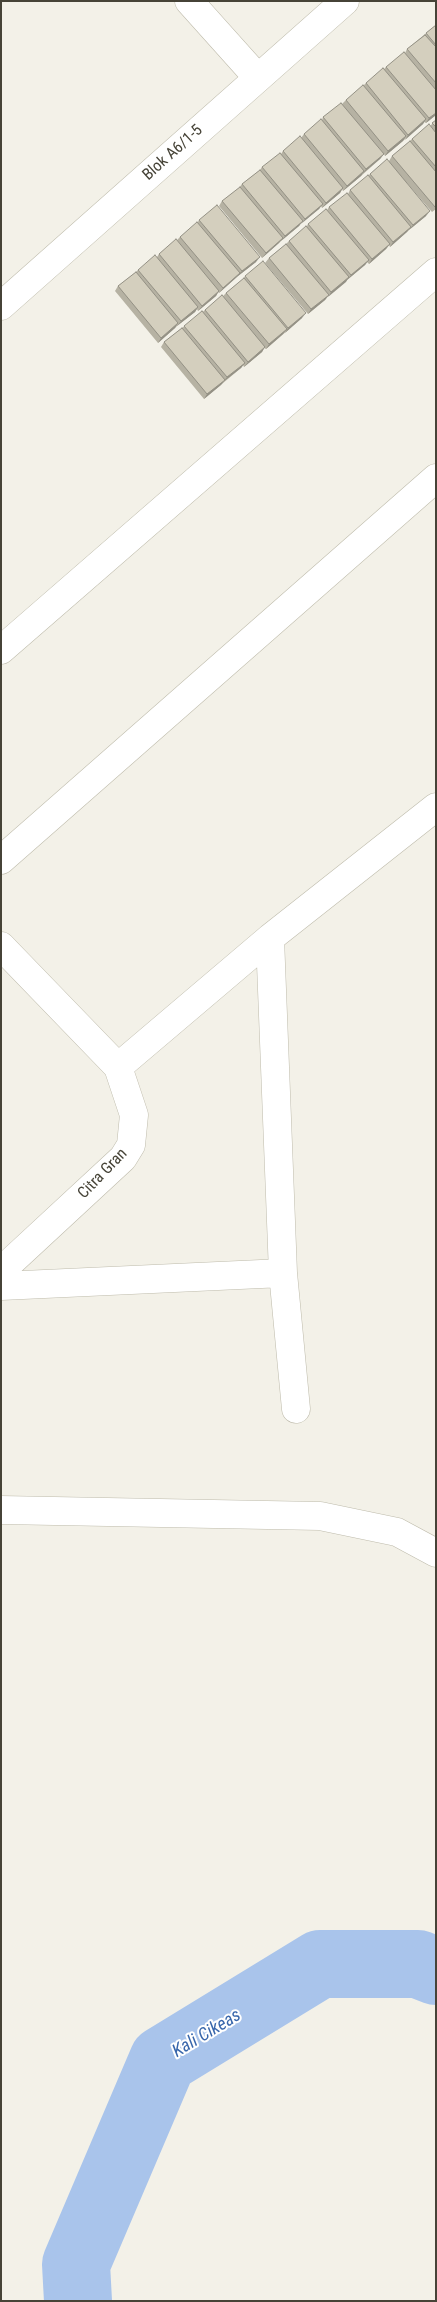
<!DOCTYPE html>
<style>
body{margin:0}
#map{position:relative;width:437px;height:2302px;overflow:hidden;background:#f3f1e8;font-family:"Roboto Condensed",sans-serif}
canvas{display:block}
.frame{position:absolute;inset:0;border:2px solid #464337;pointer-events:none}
</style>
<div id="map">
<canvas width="437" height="2302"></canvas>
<div class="frame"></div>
</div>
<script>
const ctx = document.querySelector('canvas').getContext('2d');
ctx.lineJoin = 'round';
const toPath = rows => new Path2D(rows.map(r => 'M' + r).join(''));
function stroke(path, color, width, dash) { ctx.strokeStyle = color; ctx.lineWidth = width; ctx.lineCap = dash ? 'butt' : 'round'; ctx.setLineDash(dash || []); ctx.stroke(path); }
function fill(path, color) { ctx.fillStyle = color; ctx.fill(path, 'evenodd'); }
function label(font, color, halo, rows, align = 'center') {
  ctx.font = font + ' "Roboto Condensed",sans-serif'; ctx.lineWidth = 4; ctx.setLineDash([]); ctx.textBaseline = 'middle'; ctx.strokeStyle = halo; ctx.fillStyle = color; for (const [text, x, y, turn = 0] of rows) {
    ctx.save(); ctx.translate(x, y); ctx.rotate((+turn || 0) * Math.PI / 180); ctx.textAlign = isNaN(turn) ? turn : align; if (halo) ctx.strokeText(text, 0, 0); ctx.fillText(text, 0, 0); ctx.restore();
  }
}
const river = toPath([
 [78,2301,76,2264,163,2060,320,1964,418,1964,436,1971]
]);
const minor = toPath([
 [189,1,258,78],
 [1,306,345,1],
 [1,650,436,272],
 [1,860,436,478],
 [270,938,283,1273,296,1409],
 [1,946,118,1067,134,1115,131,1145,123,1158,1,1271],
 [118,1067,270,938,436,807],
 [1,1286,283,1273],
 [1,1510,320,1516,397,1532,436,1553]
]);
const wall = toPath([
 [436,25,436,115,426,123,424,122,423,124,385,156,384,154,380,159,361,176,343,191,342,189,340,193,322,208,321,206,319,209,301,223,299,226,281,241,262,258,219,206,222,201,239,188,242,184,260,170,262,167,281,154,283,151,301,138,304,134,322,120,323,117,342,104,346,100,364,85,366,83,384,69,386,67,405,53,407,49],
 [436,120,436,209,432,212,405,181,426,216,409,230,390,247,389,245,386,249,369,264,367,262,365,265,328,296,325,300,308,314,265,263,269,258,286,244,289,241,307,226,308,224,327,210,329,207,348,194,350,190,368,176,370,174,389,161,392,156,410,141,412,139,430,126],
 [199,220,256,262,238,276,219,293,218,292,216,296,198,311,197,309,195,312,177,326,175,328,158,343,115,291,118,286,136,272,138,270,157,257,159,254,177,240,180,237,198,222],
 [245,276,302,318,266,349,264,348,262,352,244,367,243,365,241,368,204,399,161,347,164,342,223,296,226,293,244,278]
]);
const shadedWall = toPath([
 [436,113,436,115,426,123,429,118],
 [426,119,423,124,405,140,408,135],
 [406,136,403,141,385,156,388,151],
 [384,154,380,159,362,174,366,169],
 [364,171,361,176,343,191,347,186],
 [343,188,340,193,322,208,326,203],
 [323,204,319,209,301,224,305,219],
 [430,211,426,216,409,230,413,225],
 [303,221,299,226,281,241,285,236],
 [411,227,407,232,390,247,393,242],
 [283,238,279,243,262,258,266,253],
 [390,244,386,249,369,264,372,259],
 [260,257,256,262,238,276,219,293,223,288,242,271],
 [369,260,365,265,347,280,351,275],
 [349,277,346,282,328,297,331,292],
 [219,291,216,296,198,311,202,306],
 [329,295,325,300,308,314,311,309],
 [198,307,195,312,177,326,181,321],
 [306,313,302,318,285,333,288,328],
 [178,323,175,328,158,343,161,338],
 [287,329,283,334,266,349,269,344],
 [265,347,262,352,244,367,248,362],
 [245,363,241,368,223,382,227,377],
 [225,380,221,385,204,399,207,394]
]);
const building = toPath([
 [436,25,436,45,426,33,436,25],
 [425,35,436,47,436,83,407,49,425,35],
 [404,52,436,90,436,113,429,118,386,67,404,52],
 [383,68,426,119,408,135,366,83,383,68],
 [363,85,406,136,388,151,346,100,363,85],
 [341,103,384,154,366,169,323,117,341,103],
 [321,119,364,171,347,186,304,134,321,119],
 [436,120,436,127,432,123,436,120],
 [429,124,436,133,436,167,412,139,429,124],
 [300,136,343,188,326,203,283,151,300,136],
 [410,141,436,172,436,207,435,207,392,156,410,141],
 [280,153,323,204,305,219,262,167,280,153],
 [387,159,430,211,413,225,370,174,387,159],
 [260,170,303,221,285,236,242,184,260,170],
 [368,175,411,227,393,242,350,190,368,175],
 [240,187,283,238,266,253,222,201,240,187],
 [347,193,390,244,372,259,329,207,347,193],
 [217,205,260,257,242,271,199,220,217,205],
 [326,209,369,260,351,275,308,224,326,209],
 [197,222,240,273,223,288,180,237,197,222],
 [306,226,349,277,331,292,289,241,306,226],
 [176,239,219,291,202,306,159,254,176,239],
 [286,244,329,295,311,309,269,258,286,244],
 [155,255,198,307,181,321,138,270,155,255],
 [263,261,306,313,288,328,245,276,263,261],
 [136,272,178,323,161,338,118,286,136,272],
 [244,278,287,329,269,344,226,293,244,278],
 [222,295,265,347,248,362,205,310,222,295],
 [202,311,245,363,227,377,184,326,202,311],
 [182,328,225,380,207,394,164,342,182,328]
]);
const streetNames = [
 ["Blok A6/1-5",173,153,-42],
 ["Citra Gran",103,1174,-46]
];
const waterNames = [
 ["Kali Cikeas",207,2034,-31]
];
stroke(river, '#a9c4eb', 68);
stroke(minor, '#bebbab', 29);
stroke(minor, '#fff', 28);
fill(wall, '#b6b2a3');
fill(shadedWall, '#949185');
fill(building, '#d4cfbe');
stroke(building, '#949185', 1);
label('16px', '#464337', '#fff', streetNames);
label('italic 18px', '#3866ab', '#fff', waterNames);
</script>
